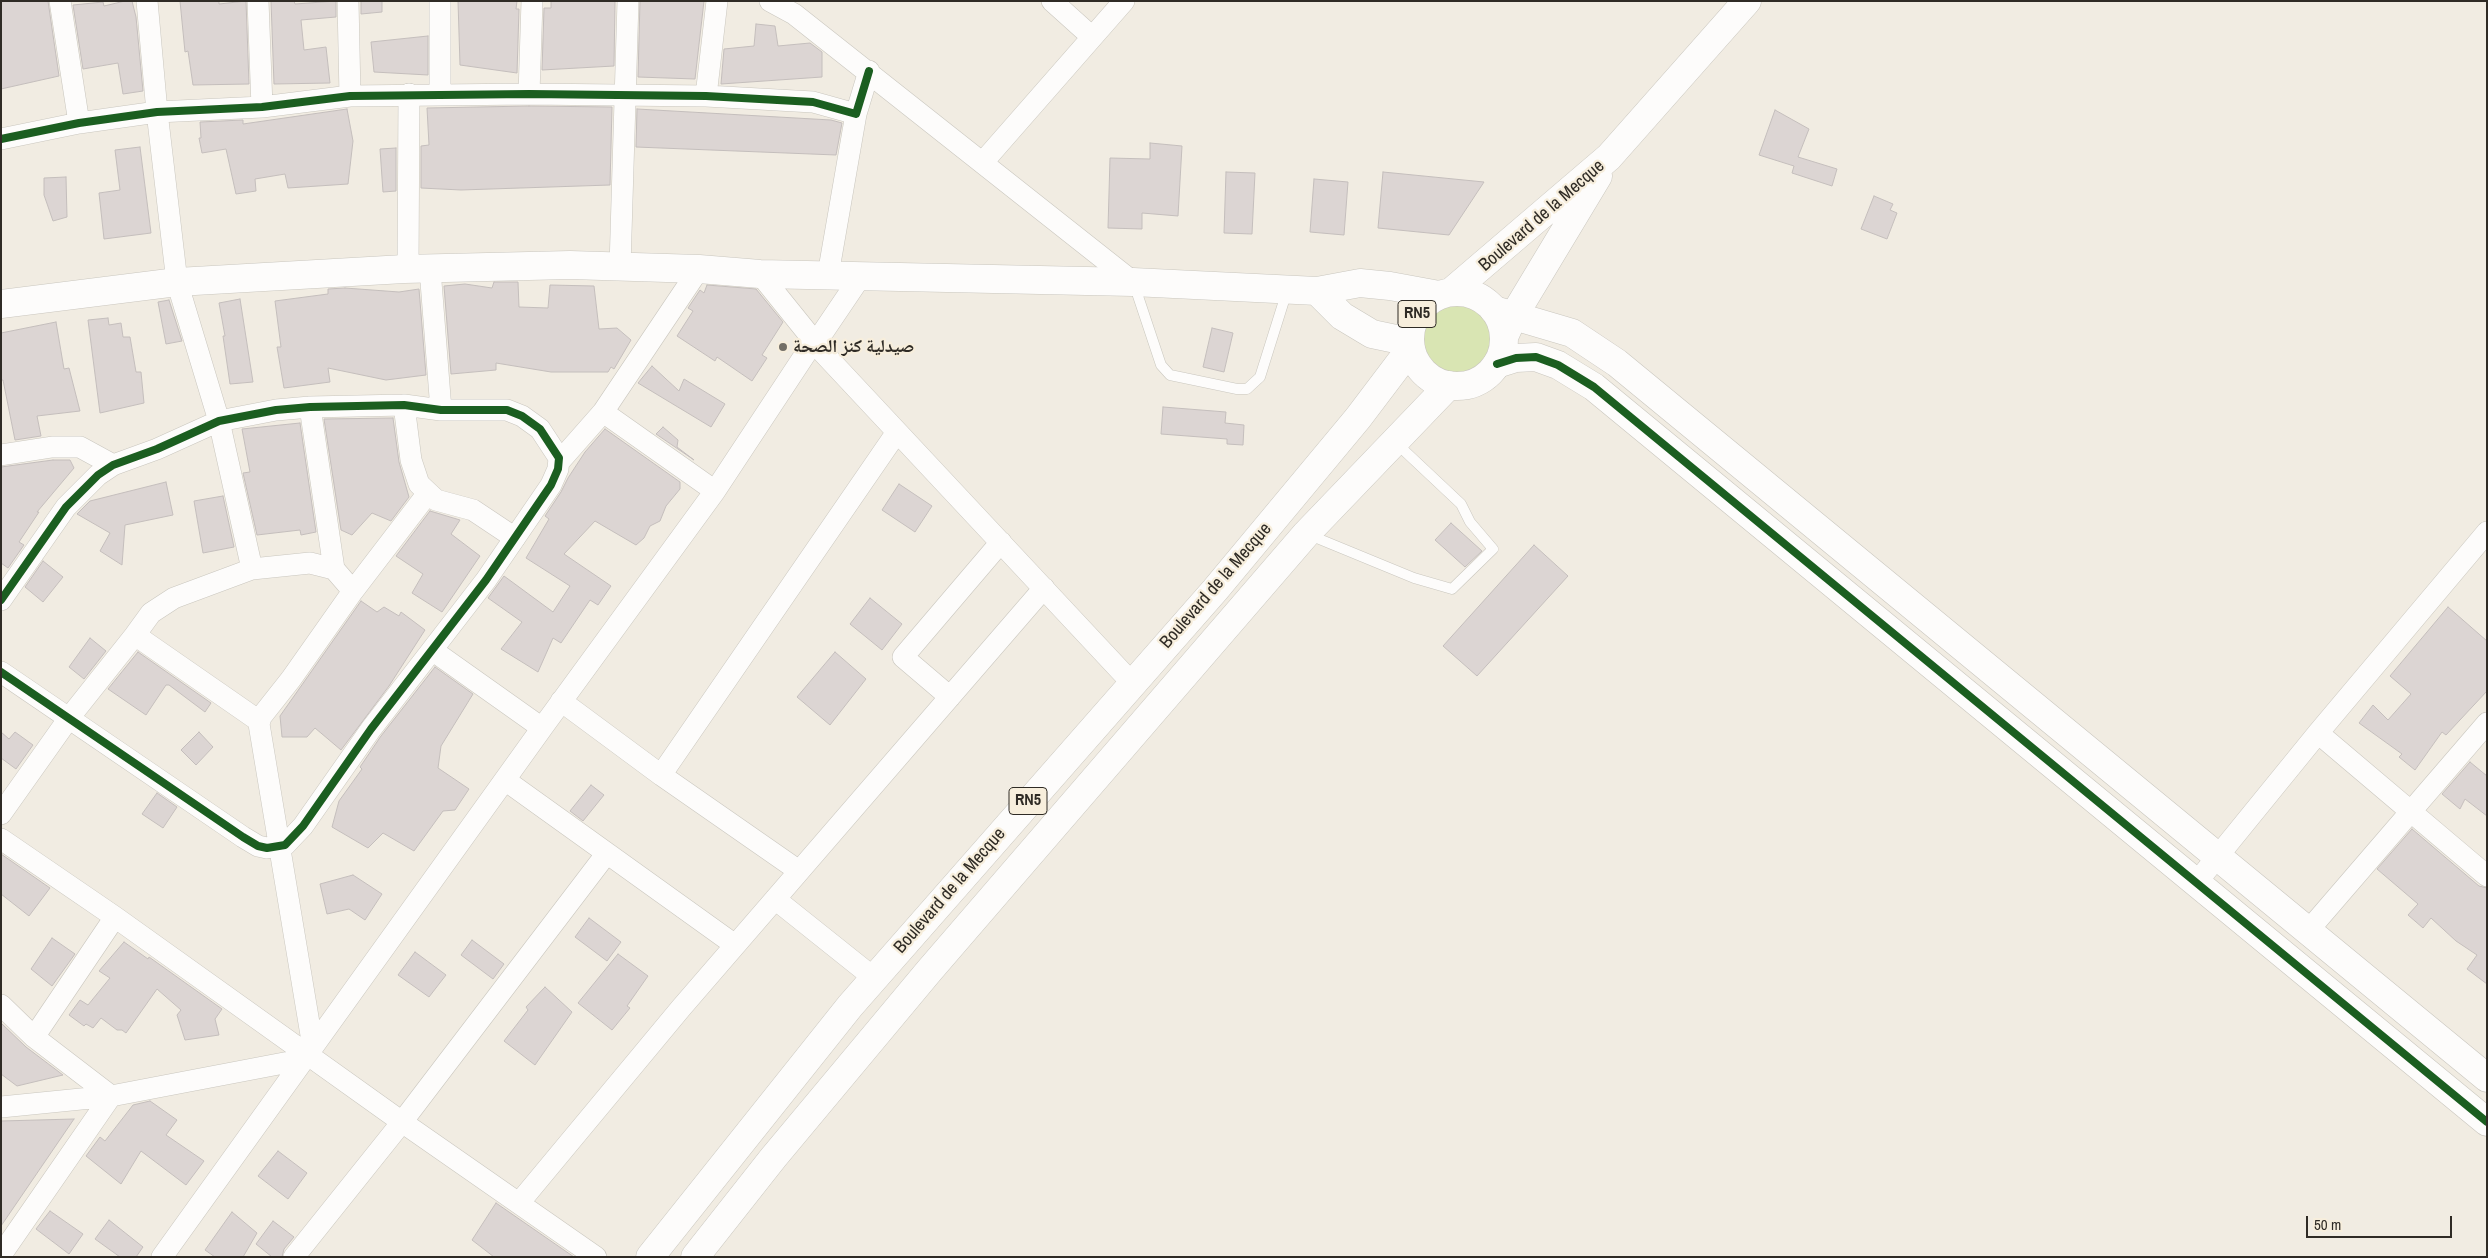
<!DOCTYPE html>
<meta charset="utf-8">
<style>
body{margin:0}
#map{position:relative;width:2488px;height:1258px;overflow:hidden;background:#f1ece2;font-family:"Archivo Narrow",sans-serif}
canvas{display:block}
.frame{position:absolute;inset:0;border:2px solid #2f2b25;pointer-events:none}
.scale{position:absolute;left:2306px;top:1216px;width:146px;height:22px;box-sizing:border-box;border:2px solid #2f2b25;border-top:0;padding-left:6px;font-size:15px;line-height:18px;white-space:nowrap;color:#2f2b25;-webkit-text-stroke:4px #f7eedc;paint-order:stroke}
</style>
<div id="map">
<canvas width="2488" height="1258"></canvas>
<div class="frame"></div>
<div class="scale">50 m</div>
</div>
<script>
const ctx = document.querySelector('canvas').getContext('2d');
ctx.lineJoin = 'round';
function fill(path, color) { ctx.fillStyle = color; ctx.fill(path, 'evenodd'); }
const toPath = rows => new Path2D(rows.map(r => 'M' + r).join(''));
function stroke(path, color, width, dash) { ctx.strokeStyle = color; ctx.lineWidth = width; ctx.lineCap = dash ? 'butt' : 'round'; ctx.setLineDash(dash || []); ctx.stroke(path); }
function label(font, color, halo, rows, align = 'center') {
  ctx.font = font + ' "Archivo Narrow","Noto Naskh Arabic",sans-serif'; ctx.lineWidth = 4.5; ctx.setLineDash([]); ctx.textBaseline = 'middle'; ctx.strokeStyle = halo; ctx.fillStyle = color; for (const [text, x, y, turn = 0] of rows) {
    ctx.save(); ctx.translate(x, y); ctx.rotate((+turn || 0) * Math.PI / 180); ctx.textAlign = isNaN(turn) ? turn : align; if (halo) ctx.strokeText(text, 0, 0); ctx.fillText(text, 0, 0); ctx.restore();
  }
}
const green = toPath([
 '1419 339a40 40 0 1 1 80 0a40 40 0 1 1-80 0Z'
]);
const building = toPath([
 [1,1,48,1,59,76,1,89,1,1],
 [125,1,132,1,136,17,143,91,123,94,118,63,83,69,73,5,103,2,104,6,125,1],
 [180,1,219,1,219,4,246,1,249,84,193,85,188,51,185,52,180,1],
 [271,1,294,1,295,4,336,1,336,17,301,20,304,50,326,47,330,83,274,84,271,1],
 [361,1,382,1,382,12,361,14,361,1],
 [458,1,517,1,516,9,519,9,517,73,460,65,458,1],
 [551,1,615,1,614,66,542,70,544,8,551,8,551,1],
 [640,1,704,1,695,79,638,77,640,1],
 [756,24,775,26,778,46,810,43,822,52,822,77,721,84,724,49,754,46,756,24],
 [428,36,428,75,374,72,371,42,428,36],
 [529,106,612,107,610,185,461,190,421,188,421,146,429,145,427,108,529,106],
 [347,109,353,141,348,184,288,188,285,174,255,179,256,191,236,194,226,149,202,153,199,138,201,138,200,122,243,120,243,124,347,109],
 [637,109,831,120,842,123,836,155,636,147,637,109],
 [1775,110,1809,129,1798,157,1837,169,1832,186,1792,173,1794,166,1759,155,1775,110],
 [1150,143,1182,146,1178,216,1142,213,1142,229,1108,228,1110,158,1150,159,1150,143],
 [140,147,151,233,104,239,99,193,120,190,115,150,140,147],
 [396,148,396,191,383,192,380,149,396,148],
 [1226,172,1255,173,1252,234,1224,233,1226,172],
 [1383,172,1484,182,1449,235,1378,228,1383,172],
 [66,177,67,217,53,221,44,195,44,178,66,177],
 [1314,179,1348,182,1344,235,1310,232,1314,179],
 [1874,196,1893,204,1890,210,1897,213,1887,239,1861,229,1874,196],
 [494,282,518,282,519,307,548,308,550,285,594,286,599,329,617,328,631,340,614,369,611,367,608,372,551,372,496,363,496,370,451,374,444,286,465,284,492,288,494,282],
 [707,285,756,289,783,322,762,355,767,358,752,381,717,357,715,361,677,336,693,311,688,308,700,290,704,293,707,285],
 [345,288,399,292,419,289,426,375,386,380,328,368,330,382,284,388,277,347,281,347,275,301,328,294,328,289,345,288],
 [240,299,253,382,230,384,223,336,225,336,219,303,240,299],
 [169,300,182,341,166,344,158,302,169,300],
 [108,318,109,325,121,323,123,337,130,337,136,372,141,372,144,403,100,413,88,320,108,318],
 [56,322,64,369,69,368,80,411,37,416,41,436,15,440,3,380,1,380,1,333,56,322],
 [1212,328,1233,333,1224,372,1203,367,1212,328],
 [652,366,679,391,684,379,725,404,711,427,638,383,652,366],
 [1163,407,1226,412,1225,423,1244,425,1243,445,1227,444,1227,439,1161,434,1163,407],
 [393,418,399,462,409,497,391,521,372,513,352,535,341,530,324,419,393,418],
 [300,423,316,532,301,535,300,530,257,535,243,473,250,472,242,429,300,423],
 [663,427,678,440,677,447,694,460,656,434,663,427],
 [605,429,680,482,680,489,666,506,660,521,650,526,644,538,636,545,595,521,564,554,611,586,598,605,590,600,561,643,553,638,538,672,501,649,522,622,488,598,504,576,553,612,570,586,526,558,549,519,545,516,561,492,568,478,585,452,605,429],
 [53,460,70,460,74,468,37,512,39,512,19,542,24,545,8,568,1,563,1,467,53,460],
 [166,482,173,515,125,525,122,565,100,551,110,533,77,514,90,501,166,482],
 [899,484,932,506,915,532,882,510,899,484],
 [223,496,234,547,203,553,194,501,223,496],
 [430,511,460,520,451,534,480,556,442,612,412,593,423,574,396,556,430,511],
 [1451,523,1482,551,1465,567,1435,540,1451,523],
 [1534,545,1568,576,1477,676,1443,646,1534,545],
 [43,561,63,577,43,602,25,587,43,561],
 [870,598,902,624,882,650,850,624,870,598],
 [361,601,377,612,384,607,399,616,401,612,425,630,389,686,341,750,315,728,307,737,282,737,280,716,361,601],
 [2448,607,2487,641,2487,691,2446,735,2442,732,2415,770,2399,757,2402,754,2359,723,2373,705,2388,720,2411,694,2390,676,2448,607],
 [90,638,106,651,84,679,69,667,90,638],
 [138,652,211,703,205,712,169,685,166,685,146,715,108,689,138,652],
 [835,652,866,679,830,725,797,697,835,652],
 [435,667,473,694,441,746,438,768,469,789,455,810,443,811,414,851,383,833,368,848,332,827,339,801,362,769,360,767,381,736,435,667],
 [1,732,9,739,15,732,33,745,16,769,1,758,1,732],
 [199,732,213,747,196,765,181,750,199,732],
 [2470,762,2487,776,2487,816,2465,799,2460,809,2442,794,2470,762],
 [591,785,604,795,583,821,570,811,591,785],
 [157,793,177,807,163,828,142,814,157,793],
 [2412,829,2479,886,2487,888,2487,984,2467,969,2477,955,2456,941,2431,918,2423,928,2408,915,2418,904,2377,869,2412,829],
 [1,854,50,888,29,916,1,894,1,854],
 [353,875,382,894,365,920,349,909,327,914,320,884,353,875],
 [589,918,621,942,607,961,575,937,589,918],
 [52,938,75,954,52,986,31,969,52,938],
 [472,940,504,964,493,979,461,955,472,940],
 [124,942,148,959,149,957,222,1009,215,1019,219,1035,185,1040,177,1015,181,1010,157,989,126,1033,122,1030,117,1030,101,1018,93,1028,86,1024,84,1026,69,1015,80,1000,88,1005,110,978,99,971,124,942],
 [415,952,446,975,429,997,398,975,415,952],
 [618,954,648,976,627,1006,630,1008,612,1030,578,1003,618,954],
 [545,987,572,1012,535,1065,504,1041,528,1010,526,1007,545,987],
 [1,1023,26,1047,63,1075,17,1086,1,1074,1,1023],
 [150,1101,177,1120,166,1135,204,1161,186,1185,141,1151,121,1184,86,1156,100,1137,105,1141,133,1105,150,1101],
 [74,1119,1,1226,1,1121,74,1119],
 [278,1151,307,1173,288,1199,258,1176,278,1151],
 [496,1203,574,1257,494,1257,472,1240,496,1203],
 [50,1211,83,1234,69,1254,36,1229,50,1211],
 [232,1212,257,1233,243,1257,215,1257,205,1250,232,1212],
 [109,1220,143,1247,136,1257,120,1257,95,1239,109,1220],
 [273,1221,294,1237,284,1249,282,1257,272,1257,256,1244,273,1221]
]);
const lane = toPath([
 [1134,284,1161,365,1170,375,1237,389,1247,389,1260,377,1287,291],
 [1307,534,1414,578,1452,589,1493,549,1470,522,1461,504,1395,442]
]);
const street = toPath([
 [60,1,79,123],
 [147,1,157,112,177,282,219,421,252,569],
 [258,1,262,107],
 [348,1,350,96],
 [440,1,440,95],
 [770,1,794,14,1133,282],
 [1052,1,1092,37],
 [529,94,532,1],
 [706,96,717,1],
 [1,139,79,123,157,112,262,107,350,96,529,94,706,96,813,102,856,114,869,71],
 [983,162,1124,1],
 [620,267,628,1],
 [408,269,409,94],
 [430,269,441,410],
 [760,274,814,341],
 [828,275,856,114],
 [815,344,1132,683],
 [404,405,411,460,419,484,436,500,473,510,515,538],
 [310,407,334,569],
 [603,412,715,491],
 [1,455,52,447,80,447,113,465],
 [559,462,603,412,699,269],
 [1,600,66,507,98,475,113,465,157,449,219,421,276,410,310,407,404,405,441,410,507,410,522,416,540,429,559,458,558,469,551,485,486,580,371,729,303,826,285,845,267,848,258,846,243,837,1,672],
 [432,650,542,728,715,491,814,341,815,344,861,276],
 [950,697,903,657,1001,542],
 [561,701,661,775,799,871],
 [259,721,135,635,151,613,174,598,252,569,310,563,334,569,353,591],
 [2318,733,2487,876],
 [661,775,897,432],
 [505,780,735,945],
 [1,814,69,718,135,635],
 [1,839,115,917,402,1122,596,1257],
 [2196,883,2318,733,2487,532],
 [775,899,874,978],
 [2307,932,2487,723],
 [1,1005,34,1037,111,1096,1,1255],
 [34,1037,115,917],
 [313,1047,259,724,261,717,291,679,353,591,428,493],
 [1,1107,111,1096,305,1059],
 [519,1203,681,1008,1044,588],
 [162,1257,542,728],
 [294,1257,402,1122,607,853]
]);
const secondary = toPath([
 [1317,291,1342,316,1372,334,1410,342],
 [1,304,177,282,404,269,570,265,699,269,760,274,1133,282,1317,291,1360,283,1390,286,1439,295],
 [1494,310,1572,333,1617,363,2487,1078],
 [1497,364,1516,358,1536,357,1558,365,1594,387,2487,1122]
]);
const primary = toPath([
 [1451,292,1609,157,1747,1],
 '1410 339a47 47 0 1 1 94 0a47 47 0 1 1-94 0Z',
 [1504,337,1513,317,1598,176],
 [650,1257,850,1006,1215,590,1358,418,1411,348],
 [695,1257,773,1158,929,971,1306,534,1449,385]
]);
const cycleway = toPath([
 [1,139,79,123,157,112,262,107,350,96,529,94,706,96,813,102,856,114,869,71],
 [1497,364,1516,358,1536,357,1558,365,1594,387,2487,1122],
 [1,600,66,507,98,475,113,465,157,449,219,421,276,410,310,407,404,405,441,410,507,410,522,416,540,429,559,458,558,469,551,485,486,580,371,729,303,826,285,845,267,848,258,846,243,837,1,672]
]);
const markers = [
 [783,347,5,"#736f67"]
];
const shields = [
 [1417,314,38],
 [1028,801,38]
];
const shieldNames = [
 ["RN5",1417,314],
 ["RN5",1028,801]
];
const streetNames = [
 ["Boulevard de la Mecque",1542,216,-41],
 ["Boulevard de la Mecque",1216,586,-49],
 ["Boulevard de la Mecque",950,891,-49]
];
const poiNames = [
 ["صيدلية كنز الصحة",793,347]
];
fill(green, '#d9e5b3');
fill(building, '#dcd5d3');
stroke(building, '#c4bebc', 1);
stroke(lane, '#c9c6be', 11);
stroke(street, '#c9c6be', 22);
stroke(secondary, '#c9c6be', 29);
stroke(primary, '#c9c6be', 29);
stroke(lane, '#fdfcfb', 10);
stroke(street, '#fdfcfb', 21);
stroke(secondary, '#fdfcfb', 28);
stroke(primary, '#fdfcfb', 28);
stroke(cycleway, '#1b5e20', 8);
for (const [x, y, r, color] of markers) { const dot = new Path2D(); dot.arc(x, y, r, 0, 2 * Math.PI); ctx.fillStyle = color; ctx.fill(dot); stroke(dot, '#f7eedc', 2); }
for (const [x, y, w] of shields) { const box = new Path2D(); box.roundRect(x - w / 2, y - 13.5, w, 27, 4); ctx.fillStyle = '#f7eedc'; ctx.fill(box); stroke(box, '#2f2b25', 1); }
label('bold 16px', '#2f2b25', null, shieldNames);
label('18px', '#2f2b25', '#f7eedc', streetNames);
label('bold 18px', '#2f2b25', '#f7eedc', poiNames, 'left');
</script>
